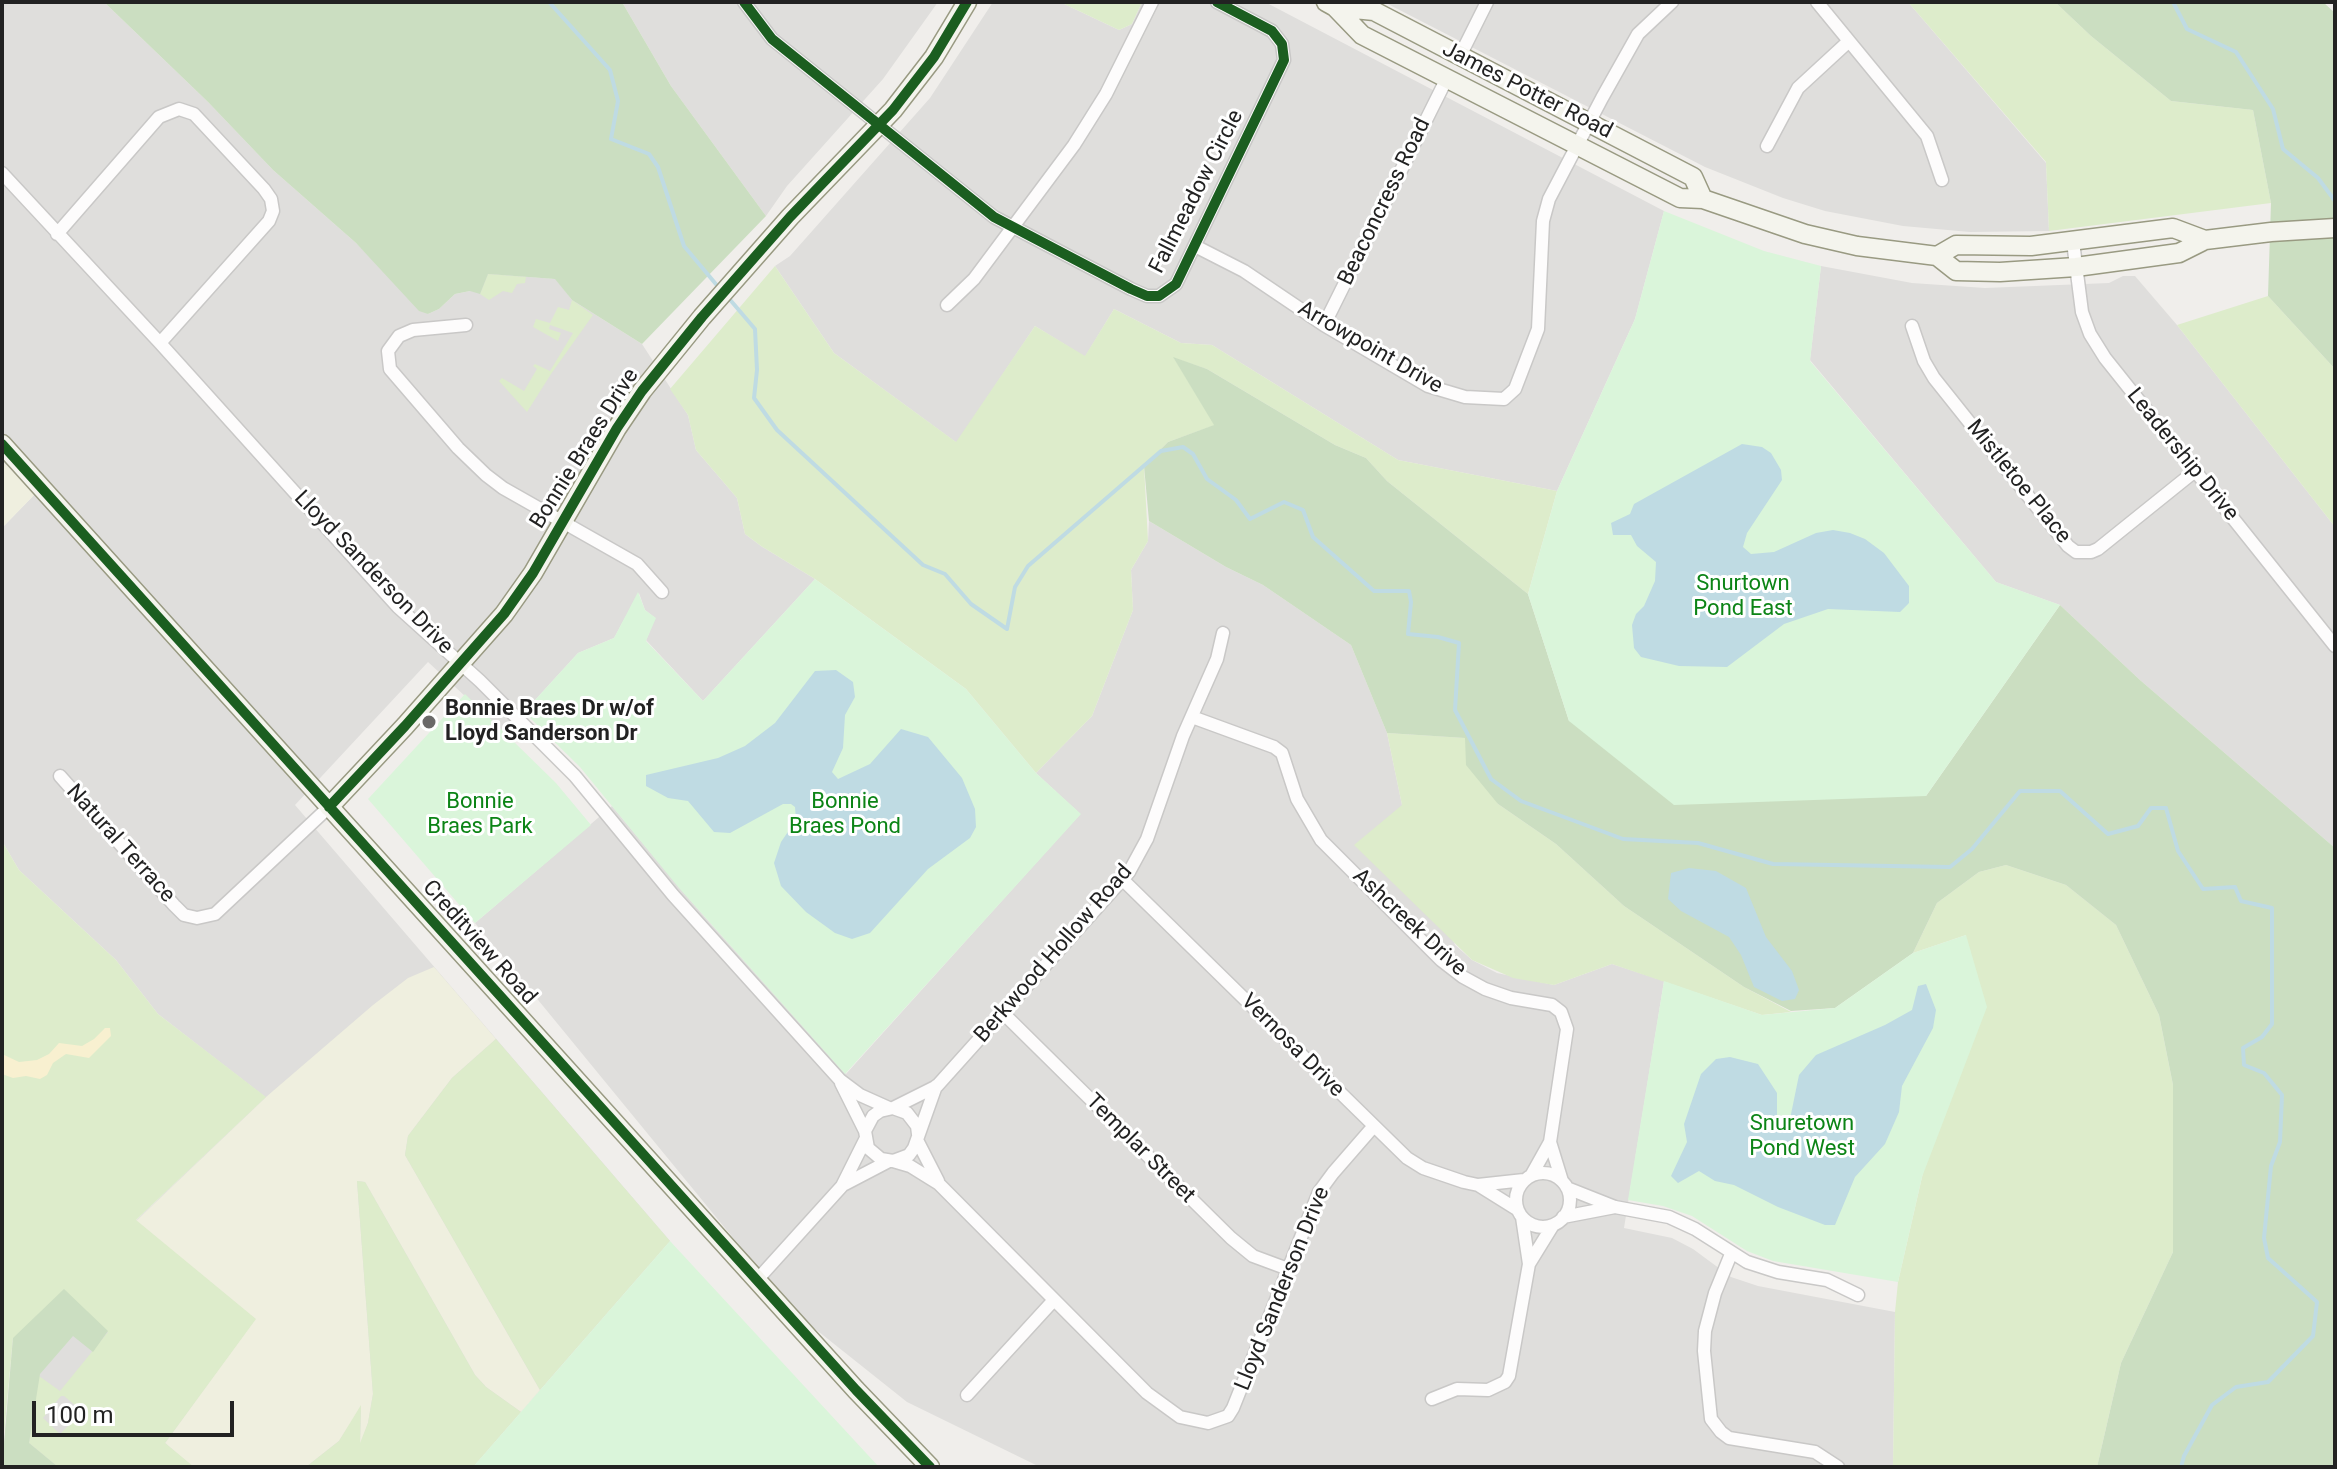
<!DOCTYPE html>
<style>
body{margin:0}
#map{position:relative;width:2337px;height:1469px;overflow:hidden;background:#f0eeeb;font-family:Roboto,sans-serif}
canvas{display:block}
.frame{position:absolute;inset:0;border:4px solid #222;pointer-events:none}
.scale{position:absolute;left:32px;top:1401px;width:202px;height:36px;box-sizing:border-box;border:4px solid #222;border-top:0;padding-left:10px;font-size:24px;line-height:28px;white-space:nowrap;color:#222;-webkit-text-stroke:6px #fff;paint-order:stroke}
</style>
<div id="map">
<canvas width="2337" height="1469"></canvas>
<div class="frame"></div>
<div class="scale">100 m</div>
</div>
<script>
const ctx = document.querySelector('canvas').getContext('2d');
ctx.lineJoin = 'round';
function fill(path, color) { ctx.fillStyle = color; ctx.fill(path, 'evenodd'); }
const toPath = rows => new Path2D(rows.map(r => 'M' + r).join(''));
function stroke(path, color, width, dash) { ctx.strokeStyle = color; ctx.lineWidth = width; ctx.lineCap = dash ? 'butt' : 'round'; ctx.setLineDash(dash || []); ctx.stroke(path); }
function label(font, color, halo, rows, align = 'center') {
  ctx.font = font + ' Roboto,sans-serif'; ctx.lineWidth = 6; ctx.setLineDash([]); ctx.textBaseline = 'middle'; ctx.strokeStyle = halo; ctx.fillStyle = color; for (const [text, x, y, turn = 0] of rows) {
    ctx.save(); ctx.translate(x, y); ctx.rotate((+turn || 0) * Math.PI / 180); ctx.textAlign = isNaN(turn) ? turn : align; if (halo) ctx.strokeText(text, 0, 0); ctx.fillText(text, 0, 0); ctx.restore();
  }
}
const residential = toPath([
 [2,2,104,2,208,102,273,170,356,243,428,314,439,309,455,294,470,291,488,274,556,279,572,300,642,344,688,415,696,450,737,498,745,534,761,546,815,579,703,701,646,640,655,618,645,610,639,593,614,638,578,653,505,733,428,662,295,805,670,1241,473,1467,2,1467,13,1338,265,1097,158,1014,116,960,19,870,2,841,2,528,35,494,2,461],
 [622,2,938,2,883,79,787,186,766,216,671,86],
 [993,2,1060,2,1119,30,1132,24,1142,2,1265,2,1664,211,1635,319,1557,491,1398,460,1212,345,1181,343,1114,309,1085,357,1035,326,957,443,834,353,775,266,790,256,930,98],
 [1384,2,1908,2,2046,163,2049,231,1970,232,1903,226,1825,211,1783,198,1705,167],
 [1821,266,1912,283,1985,288,2109,283,2123,276,2135,276,2177,325,2335,527,2335,848,2140,680,2060,605,1996,582,1810,360],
 [1149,521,1226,567,1263,585,1351,645,1387,733,1402,805,1455,945,1472,960,1497,973,1554,985,1612,964,1664,981,1624,1228,1672,1238,1693,1249,1731,1277,1758,1286,1895,1312,1893,1467,1040,1467,907,1402,809,1324,743,1250,475,923,612,806,703,915,846,1074,1080,814,1036,773,1092,716,1133,610,1131,570,1148,541]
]);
const farmland = toPath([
 [2,461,35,494,2,528],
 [434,967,496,1039,452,1078,408,1136,405,1155,540,1390,521,1412,486,1387,475,1375,365,1182,357,1181,373,1394,368,1423,360,1446,361,1407,339,1441,306,1467,193,1467,165,1443,255,1319,136,1221,266,1097,373,1005,408,978]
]);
const grass = toPath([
 [1060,2,1142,2,1132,24,1119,30],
 [1908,2,2055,2,2091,36,2171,101,2253,110,2271,203,2049,231,2046,162],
 [775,266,834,353,956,442,1035,326,1085,356,1114,309,1181,343,1212,345,1398,460,1557,491,1528,594,1387,481,1366,458,1335,445,1207,369,1174,358,1215,425,1168,442,1144,466,1148,541,1131,570,1133,610,1092,716,1036,773,966,689,815,579,761,546,745,534,737,498,696,450,688,415,670,389],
 [488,274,526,277,525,283,517,284,512,293,503,291,489,300,480,294],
 [2268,296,2335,369,2335,527,2177,325],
 [572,300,593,315,551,374,527,412,499,381,502,378,524,391,537,369,533,366,535,364,550,371,573,333,550,325,549,329,561,333,558,341,533,327,536,319,550,323,558,307,569,310],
 [1387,733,1466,738,1498,804,1556,844,1624,906,1744,987,1791,1012,1762,1015,1612,964,1554,985,1513,978,1472,960,1354,845,1402,805],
 [2,841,19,870,116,960,158,1014,266,1097,136,1220,256,1319,165,1443,194,1467,58,1467,29,1443,39,1376,60,1391,108,1332,13,1338,2,1456],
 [61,1396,64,1396,87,1415,79,1424,73,1421,60,1434,43,1418],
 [2006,865,2066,885,2116,925,2159,1015,2173,1085,2173,1252,2121,1363,2097,1467,1893,1467,1895,1312,1898,1282,1922,1177,1966,935,1913,953,1937,903,1979,872],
 [496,1039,670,1241,540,1390,405,1155,408,1136,452,1078],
 [357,1181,365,1182,475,1375,486,1387,521,1412,473,1467,306,1467,339,1441,361,1405,360,1443,368,1423,373,1394]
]);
const forest = toPath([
 [104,2,622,2,671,86,766,216,642,344,572,300,555,279,488,274,480,294,470,291,455,294,439,309,428,314,419,311,356,243,273,170,208,102],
 [2055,2,2323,2,2335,13,2335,369,2268,296,2271,203,2253,110,2171,101,2091,36],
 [1173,357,1207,369,1335,445,1366,458,1387,481,1528,594,1569,721,1926,796,2060,605,2140,680,2335,848,2335,1467,2097,1467,2121,1363,2173,1252,2173,1085,2159,1015,2116,925,2066,885,2006,865,1979,872,1937,903,1913,953,1835,1008,1791,1011,1744,987,1624,906,1556,844,1498,804,1466,765,1465,738,1387,733,1351,645,1263,585,1226,567,1149,521,1144,466,1168,442,1214,425],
 [64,1289,108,1331,93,1352,73,1336,40,1374,29,1443,58,1467,2,1467,13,1338]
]);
const sand = toPath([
 [105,1028,110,1028,111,1036,89,1058,66,1054,53,1063,47,1075,40,1079,26,1076,13,1078,2,1074,2,1054,19,1062,37,1060,49,1054,59,1043,82,1046,94,1039]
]);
const park = toPath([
 [1664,211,1764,251,1821,266,1810,361,1996,582,2060,605,1926,796,1674,805,1569,721,1528,594,1557,491,1635,319],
 [815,579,966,689,1036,773,1081,814,845,1074,679,888,580,767,524,712,578,653,614,638,638,592,645,610,656,618,646,641,703,701],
 [465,694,556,783,591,825,475,923,368,799],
 [1966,935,1987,1007,1922,1177,1898,1282,1773,1261,1747,1251,1692,1216,1663,1206,1628,1200,1664,981,1762,1015,1835,1008,1913,953],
 [670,1241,879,1467,473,1467]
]);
const water = toPath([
 [1742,444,1762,447,1771,453,1781,470,1782,480,1747,533,1743,547,1751,554,1774,552,1816,533,1833,530,1850,533,1865,539,1884,553,1909,586,1909,603,1900,612,1828,609,1784,624,1727,667,1679,666,1641,657,1634,648,1632,625,1636,614,1644,606,1655,581,1656,562,1637,546,1631,535,1613,535,1611,523,1630,514,1634,504],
 [836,670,853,682,855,697,845,715,843,748,832,772,838,779,870,764,901,729,928,737,962,778,975,809,976,827,970,838,928,869,870,933,852,939,835,933,806,912,781,886,774,863,781,842,796,820,795,807,791,804,783,804,730,833,714,832,688,801,668,798,646,786,646,775,718,758,745,746,775,723,815,671],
 [1689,868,1716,871,1746,888,1766,937,1792,971,1799,990,1795,999,1782,1001,1754,987,1741,955,1729,937,1681,911,1668,899,1671,873],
 [1926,984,1936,1010,1933,1028,1902,1086,1899,1112,1885,1144,1855,1177,1835,1225,1825,1225,1778,1207,1734,1185,1715,1181,1699,1171,1678,1183,1671,1176,1687,1142,1684,1124,1701,1074,1716,1059,1730,1057,1758,1064,1777,1093,1777,1117,1790,1119,1799,1075,1816,1055,1885,1025,1912,1010,1918,986]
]);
const stream = toPath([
 [549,2,610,70,618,101,611,139,649,154,658,167,684,246,720,289],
 [2173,2,2187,29,2236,52,2273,109,2283,149,2318,178,2335,201],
 [726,295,755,329,757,370,754,398,777,430,923,565,945,574,971,604,1007,629,1015,587,1028,566,1161,451,1183,447,1193,454,1207,479,1236,500,1250,519,1284,502,1303,510,1313,537,1374,591,1409,591,1411,602,1408,634,1438,637,1459,643,1455,710,1491,779,1521,801,1623,839,1698,843,1773,864,1950,867,1972,849,2020,791,2060,791,2108,834,2138,826,2151,808,2166,808,2178,851,2203,889,2235,887,2241,901,2272,908,2272,1024,2262,1037,2243,1048,2244,1065,2264,1073,2282,1095,2280,1142,2271,1166,2264,1238,2268,1258,2317,1302,2313,1336,2268,1382,2236,1387,2212,1405,2184,1456,2181,1467]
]);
const street = toPath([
 [744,2,772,39,994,217,1131,289,1147,296,1159,296,1176,284,1284,60,1282,44,1272,31,1217,2],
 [1817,2,1927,136,1942,180],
 [1460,56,1487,2],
 [1767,146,1798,88,1849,41],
 [2,173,160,343,398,607,480,681,575,776,673,895,840,1080,860,1095,889,1108],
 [57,234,159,117,179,109,194,114,264,189,271,199,273,211,269,221,160,343],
 [2073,242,2082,312,2090,334,2105,358,2335,646],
 [1195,246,1244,271,1324,325,1428,386,1465,397,1504,399,1515,389,1538,329,1543,221,1549,199,1602,98,1638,34,1672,2],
 [947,305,974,279,1074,145,1106,94,1152,2],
 [466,325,413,330,399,336,388,351,390,369,458,448,486,475,503,488,637,564,662,592],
 [1324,325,1447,78],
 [1912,326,1924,361,1934,378,2068,546,2076,552,2091,552,2098,549,2195,471],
 [1192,717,1274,747,1282,753,1297,799,1321,840,1441,960,1463,977,1485,989,1511,998,1552,1005,1561,1012,1567,1029,1550,1142,1531,1176],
 [60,776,174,905,184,915,197,918,215,914,329,807],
 [1123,880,1407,1158,1423,1168,1464,1182,1478,1185,1524,1180],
 [1003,1013,1231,1238,1253,1256,1288,1269],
 [841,1083,865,1131],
 [893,1108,937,1086,1129,872,1147,839,1183,736,1217,659,1223,633],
 [918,1134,917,1126,907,1113,893,1108,880,1111,873,1116,865,1131,868,1148,881,1159,893,1161,909,1155,914,1148,936,1086],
 [917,1140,938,1181],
 [1550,1142,1562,1181],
 [893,1161,910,1166,939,1184,1147,1393,1180,1417,1208,1423,1228,1416,1233,1408,1319,1192,1333,1173,1373,1127],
 '1516 1200a27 27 0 1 1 54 0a27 27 0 1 1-54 0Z',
 [845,1184,889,1161],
 [1478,1185,1518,1210],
 [1567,1188,1615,1207,1669,1217,1695,1229,1747,1262,1778,1272,1827,1280,1858,1295],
 [1563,1217,1615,1207],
 [1731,1254,1715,1293,1705,1331,1704,1351,1711,1419,1721,1432,1729,1438,1815,1452,1838,1467],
 [1529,1264,1553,1225],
 [757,1280,842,1186,865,1140],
 [967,1395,1053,1301],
 [1432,1399,1457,1389,1488,1390,1505,1382,1509,1376,1529,1264,1522,1217]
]);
const secondary = toPath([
 [1326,2,1335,7,1362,35,1680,198,1703,199,1805,234,1857,246,1937,256,1956,271,2000,272,2076,267,2179,253,2205,240,2271,232,2335,228],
 [1335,7,1374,11,1693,177,1703,199],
 [1937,256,1956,245,2031,246,2173,228,2205,240],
 [2,444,856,1390,930,1467],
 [329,807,405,726,504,614,533,573,617,428,642,391,702,317,790,217,893,110,934,57,967,2]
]);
const cycleway = toPath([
 [744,2,772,39,994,217,1131,289,1147,296,1159,296,1176,284,1284,60,1282,44,1272,31,1217,2],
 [2,444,856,1390,930,1467],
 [329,807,405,726,504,614,533,573,617,428,642,391,702,317,790,217,893,110,934,57,967,2]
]);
const markers = [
 [429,722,8,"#6a6968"]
];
const streetNames = [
 ["James Potter Road",1527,91,27],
 ["Fallmeadow Circle",1197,192,-63],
 ["Beaconcress Road",1385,202,-64],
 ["Arrowpoint Drive",1370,348,30],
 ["Bonnie Braes Drive",585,449,-58],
 ["Leadership Drive",2182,455,51],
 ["Mistletoe Place",2018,482,51],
 ["Lloyd Sanderson Drive",373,573,46],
 ["Natural Terrace",120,844,48],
 ["Ashcreek Drive",1409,923,43],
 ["Creditview Road",479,943,48],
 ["Berkwood Hollow Road",1054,954,-49],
 ["Vernosa Drive",1292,1046,45],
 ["Templar Street",1140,1149,45],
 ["Lloyd Sanderson Drive",1283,1289,-68]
];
const parkNames = [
 ["Snurtown",1743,584],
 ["Pond East",1743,609],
 ["Bonnie",480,802],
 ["Braes Park",480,827],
 ["Bonnie",845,802],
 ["Braes Pond",845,827],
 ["Snuretown",1802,1124],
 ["Pond West",1802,1149]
];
const poiNames = [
 ["Bonnie Braes Dr w/of",445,709],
 ["Lloyd Sanderson Dr",445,734]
];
fill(residential, '#dfdedc');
fill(farmland, '#efefdf');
fill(grass, '#ddeccb');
fill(forest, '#cbdec1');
fill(sand, '#f8f0d0');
fill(park, '#daf5da');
fill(water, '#bfdbe3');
stroke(stream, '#bfdbe3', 4);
stroke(street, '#c9c8c7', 15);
stroke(secondary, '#999a82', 21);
stroke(street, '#fdfcfc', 12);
stroke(secondary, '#f4f4ed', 18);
stroke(cycleway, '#1b5e20', 10);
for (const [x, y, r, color] of markers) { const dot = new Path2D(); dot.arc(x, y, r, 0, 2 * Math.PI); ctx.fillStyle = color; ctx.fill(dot); stroke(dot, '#fff', 3); }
label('22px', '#222', '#fff', streetNames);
label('22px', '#0c8416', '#fff', parkNames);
label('bold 22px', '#222', '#fff', poiNames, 'left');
</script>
